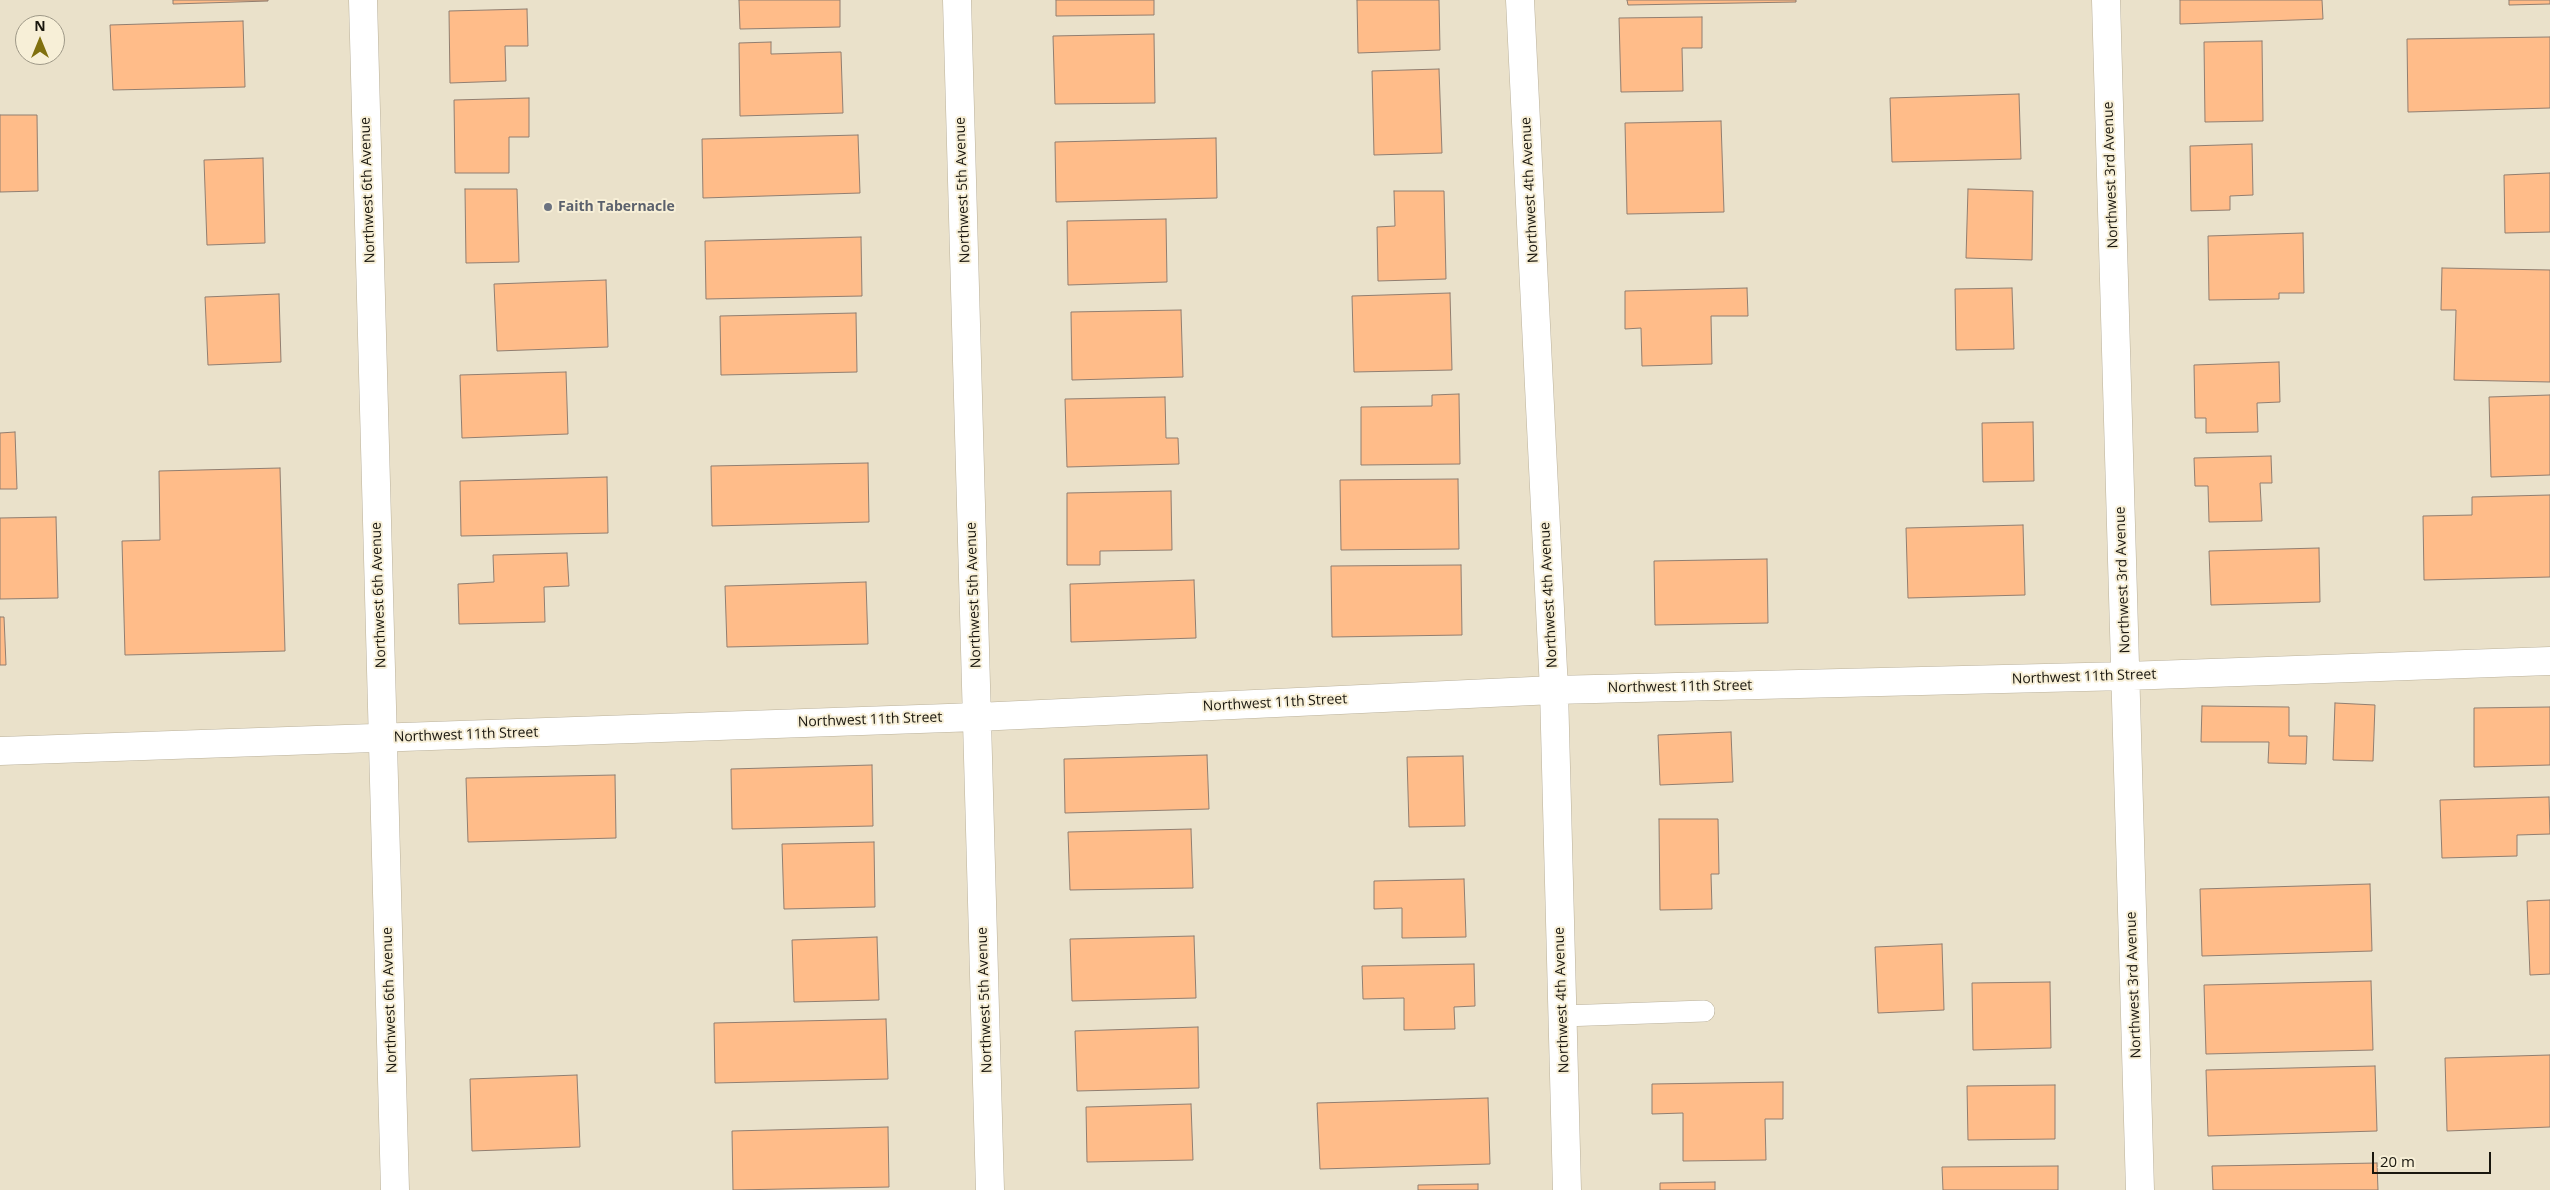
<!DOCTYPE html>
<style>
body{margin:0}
#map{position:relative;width:2550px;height:1190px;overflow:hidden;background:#eae1ca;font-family:"Open Sans",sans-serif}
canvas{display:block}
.north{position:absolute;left:15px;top:15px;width:50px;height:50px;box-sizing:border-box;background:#f7efd7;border:1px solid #9e9887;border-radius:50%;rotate:0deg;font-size:14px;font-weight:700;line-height:20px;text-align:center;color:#19160e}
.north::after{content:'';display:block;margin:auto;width:18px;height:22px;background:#80700f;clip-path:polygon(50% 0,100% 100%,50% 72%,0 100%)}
.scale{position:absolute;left:2372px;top:1152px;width:119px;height:22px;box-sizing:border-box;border:2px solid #19160e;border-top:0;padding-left:6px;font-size:15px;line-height:18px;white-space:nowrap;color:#19160e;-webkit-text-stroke:4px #f7efd7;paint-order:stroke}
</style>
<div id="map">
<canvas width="2550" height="1190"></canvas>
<div class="north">N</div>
<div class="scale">20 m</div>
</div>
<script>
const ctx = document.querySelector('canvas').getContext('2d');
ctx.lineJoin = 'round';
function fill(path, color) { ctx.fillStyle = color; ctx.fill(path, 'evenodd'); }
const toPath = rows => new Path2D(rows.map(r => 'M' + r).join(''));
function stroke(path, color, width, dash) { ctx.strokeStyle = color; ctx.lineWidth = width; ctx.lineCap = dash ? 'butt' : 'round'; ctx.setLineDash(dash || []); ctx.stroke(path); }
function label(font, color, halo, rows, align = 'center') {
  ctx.font = font + ' "Open Sans",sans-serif'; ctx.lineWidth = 4; ctx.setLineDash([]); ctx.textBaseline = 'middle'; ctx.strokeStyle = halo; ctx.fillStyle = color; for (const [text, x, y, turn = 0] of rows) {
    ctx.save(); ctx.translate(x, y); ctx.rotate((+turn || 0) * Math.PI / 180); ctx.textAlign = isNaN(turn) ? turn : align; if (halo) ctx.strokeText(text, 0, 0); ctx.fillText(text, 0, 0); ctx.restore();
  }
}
const building = toPath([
 [173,0,268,0,268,1,173,4,173,0],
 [739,0,840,0,840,27,740,29,739,0],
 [1056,0,1154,0,1154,15,1056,16,1056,0],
 [1357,0,1439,0,1440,50,1358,53,1357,0],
 [1627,0,1796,0,1796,2,1628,5,1627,0],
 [2180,0,2322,0,2323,19,2180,24,2180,0],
 [2509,0,2550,0,2550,4,2509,5,2509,0],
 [527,9,528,46,505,46,506,81,450,83,449,11,527,9],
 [1702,17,1702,48,1682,48,1683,91,1621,92,1619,18,1702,17],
 [243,21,245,87,113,90,110,25,243,21],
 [1154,34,1155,103,1055,104,1053,36,1154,34],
 [2550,37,2550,108,2408,112,2407,39,2550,37],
 [2262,41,2263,121,2205,122,2204,42,2262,41],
 [771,42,771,54,841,52,843,113,740,116,739,43,771,42],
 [1439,69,1442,153,1374,155,1372,71,1439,69],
 [2019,94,2021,159,1892,162,1890,98,2019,94],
 [529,98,529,137,509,137,509,173,455,173,454,100,529,98],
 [0,115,37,115,38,191,0,192,0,115],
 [1721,121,1724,212,1627,214,1625,123,1721,121],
 [858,135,860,193,703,198,702,139,858,135],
 [1216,138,1217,198,1056,202,1055,142,1216,138],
 [2252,144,2253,195,2230,196,2230,210,2191,211,2190,146,2252,144],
 [263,158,265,243,207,245,204,160,263,158],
 [2550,173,2550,232,2505,233,2504,175,2550,173],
 [465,189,517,189,519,262,466,263,465,189],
 [1968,189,2033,191,2032,260,1966,258,1968,189],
 [1394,191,1444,191,1446,279,1378,281,1377,227,1395,226,1394,191],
 [1166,219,1167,282,1068,285,1067,221,1166,219],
 [2303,233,2304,293,2279,293,2279,299,2209,300,2208,236,2303,233],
 [861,237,862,296,706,299,705,241,861,237],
 [2442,268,2550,270,2550,382,2454,380,2456,310,2441,310,2442,268],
 [606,280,608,347,497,351,494,284,606,280],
 [1747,288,1748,316,1711,316,1712,364,1642,366,1641,328,1625,329,1625,291,1747,288],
 [2012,288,2014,349,1956,350,1955,289,2012,288],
 [1450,293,1452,370,1354,372,1352,296,1450,293],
 [279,294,281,362,208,365,205,297,279,294],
 [1181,310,1183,377,1072,380,1071,312,1181,310],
 [856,313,857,372,721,375,720,316,856,313],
 [2279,362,2280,402,2257,403,2258,432,2206,433,2206,418,2195,418,2194,365,2279,362],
 [566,372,568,434,462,438,460,375,566,372],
 [1459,394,1460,464,1361,465,1361,407,1432,406,1432,395,1459,394],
 [2550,395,2550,475,2491,477,2489,397,2550,395],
 [1165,397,1166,438,1178,438,1179,464,1067,467,1065,399,1165,397],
 [2033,422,2034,481,1983,482,1982,423,2033,422],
 [15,432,17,489,0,489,0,433,15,432],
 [2271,456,2272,483,2260,483,2262,521,2209,522,2208,486,2195,486,2194,458,2271,456],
 [868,463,869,522,712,526,711,466,868,463],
 [280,468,285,651,125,655,122,541,160,540,159,471,280,468],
 [607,477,608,533,461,536,460,481,607,477],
 [1458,479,1459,549,1341,550,1340,480,1458,479],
 [1171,491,1172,550,1100,551,1100,565,1067,565,1067,493,1171,491],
 [2550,495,2550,577,2424,580,2423,516,2472,515,2472,497,2550,495],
 [56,517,58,598,0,599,0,518,56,517],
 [2023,525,2025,595,1908,598,1906,528,2023,525],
 [2319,548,2320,602,2211,605,2209,551,2319,548],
 [567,553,569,586,544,587,545,622,459,624,458,584,494,582,493,555,567,553],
 [1767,559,1768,623,1655,625,1654,561,1767,559],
 [1461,565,1462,635,1332,637,1331,566,1461,565],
 [1194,580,1196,638,1071,642,1070,584,1194,580],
 [866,582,868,644,727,647,725,586,866,582],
 [0,617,4,617,6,665,0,665,0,617],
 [2335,703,2375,705,2373,761,2333,760,2335,703],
 [2202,706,2289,707,2289,736,2307,736,2306,764,2268,763,2269,742,2201,742,2202,706],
 [2550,707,2550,765,2474,767,2474,708,2550,707],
 [1731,732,1733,782,1660,785,1658,735,1731,732],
 [1207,755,1209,809,1065,813,1064,759,1207,755],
 [1463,756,1465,826,1409,827,1407,757,1463,756],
 [872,765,873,826,732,829,731,769,872,765],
 [615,775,616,838,468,842,466,778,615,775],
 [2549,797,2550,834,2517,835,2517,856,2442,858,2440,800,2549,797],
 [1659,819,1718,819,1719,874,1711,874,1712,909,1660,910,1659,819],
 [1191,829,1193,888,1070,890,1068,832,1191,829],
 [874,842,875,907,784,909,782,844,874,842],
 [1464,879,1466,937,1402,938,1402,908,1374,909,1374,881,1464,879],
 [2370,884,2372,951,2202,956,2200,889,2370,884],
 [2550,900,2550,974,2530,975,2527,901,2550,900],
 [1194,936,1196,998,1072,1001,1070,939,1194,936],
 [877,937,879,1000,794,1002,792,940,877,937],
 [1942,944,1944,1010,1878,1013,1875,947,1942,944],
 [1474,964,1475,1006,1454,1007,1455,1029,1404,1030,1404,998,1363,999,1362,966,1474,964],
 [2371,981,2373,1050,2206,1054,2204,985,2371,981],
 [2050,982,2051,1048,1973,1050,1972,983,2050,982],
 [886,1019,888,1079,715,1083,714,1023,886,1019],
 [1198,1027,1199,1088,1077,1091,1075,1031,1198,1027],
 [2550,1055,2550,1127,2447,1131,2445,1058,2550,1055],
 [2375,1066,2377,1131,2208,1136,2206,1070,2375,1066],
 [577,1075,580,1147,472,1151,470,1079,577,1075],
 [1783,1082,1783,1119,1765,1119,1766,1160,1683,1161,1683,1113,1652,1114,1652,1084,1783,1082],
 [2055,1085,2055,1139,1968,1140,1967,1086,2055,1085],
 [1488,1098,1490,1164,1320,1169,1317,1103,1488,1098],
 [1191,1104,1193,1160,1087,1162,1086,1107,1191,1104],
 [888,1127,889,1187,733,1190,732,1131,888,1127],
 [2377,1163,2378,1190,2213,1190,2212,1166,2377,1163],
 [2058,1166,2058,1190,1943,1190,1942,1167,2058,1166],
 [1715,1182,1715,1190,1660,1190,1660,1183,1715,1182],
 [1478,1184,1478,1190,1418,1190,1418,1185,1478,1184]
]);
const lane = toPath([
 [1563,1016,1704,1011]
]);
const street = toPath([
 [363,0,395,1190],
 [957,0,990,1190],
 [1520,0,1554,690,1567,1190],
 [2106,0,2140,1190],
 [0,751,977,717,1554,690,2126,676,2550,661]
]);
const markers = [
 [548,207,5,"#6b7280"]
];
const streetNames = [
 ["Northwest 3rd Avenue",2111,175,-92],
 ["Northwest 6th Avenue",368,190,-92],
 ["Northwest 5th Avenue",963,190,-92],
 ["Northwest 4th Avenue",1530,190,-93],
 ["Northwest 3rd Avenue",2123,580,-92],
 ["Northwest 6th Avenue",379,595,-92],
 ["Northwest 5th Avenue",974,595,-92],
 ["Northwest 4th Avenue",1549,595,-93],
 ["Northwest 11th Street",2084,677,-2],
 ["Northwest 11th Street",1680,687,-1],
 ["Northwest 11th Street",1275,703,-3],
 ["Northwest 11th Street",870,720,-2],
 ["Northwest 11th Street",466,735,-2],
 ["Northwest 3rd Avenue",2134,985,-92],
 ["Northwest 6th Avenue",390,1000,-92],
 ["Northwest 5th Avenue",985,1000,-92],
 ["Northwest 4th Avenue",1562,1000,-92]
];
const worshipNames = [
 ["Faith Tabernacle",558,207]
];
fill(building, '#ffbc89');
stroke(building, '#917e70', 1);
stroke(lane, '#bab19b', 22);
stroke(street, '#bab19b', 29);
stroke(lane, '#fff', 21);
stroke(street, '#fff', 28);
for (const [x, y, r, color] of markers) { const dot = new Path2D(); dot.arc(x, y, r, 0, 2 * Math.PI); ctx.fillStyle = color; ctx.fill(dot); stroke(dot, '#f7efd7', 2); }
label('14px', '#19160e', '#f7efd7', streetNames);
label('bold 14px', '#5b616d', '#f7efd7', worshipNames, 'left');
</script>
